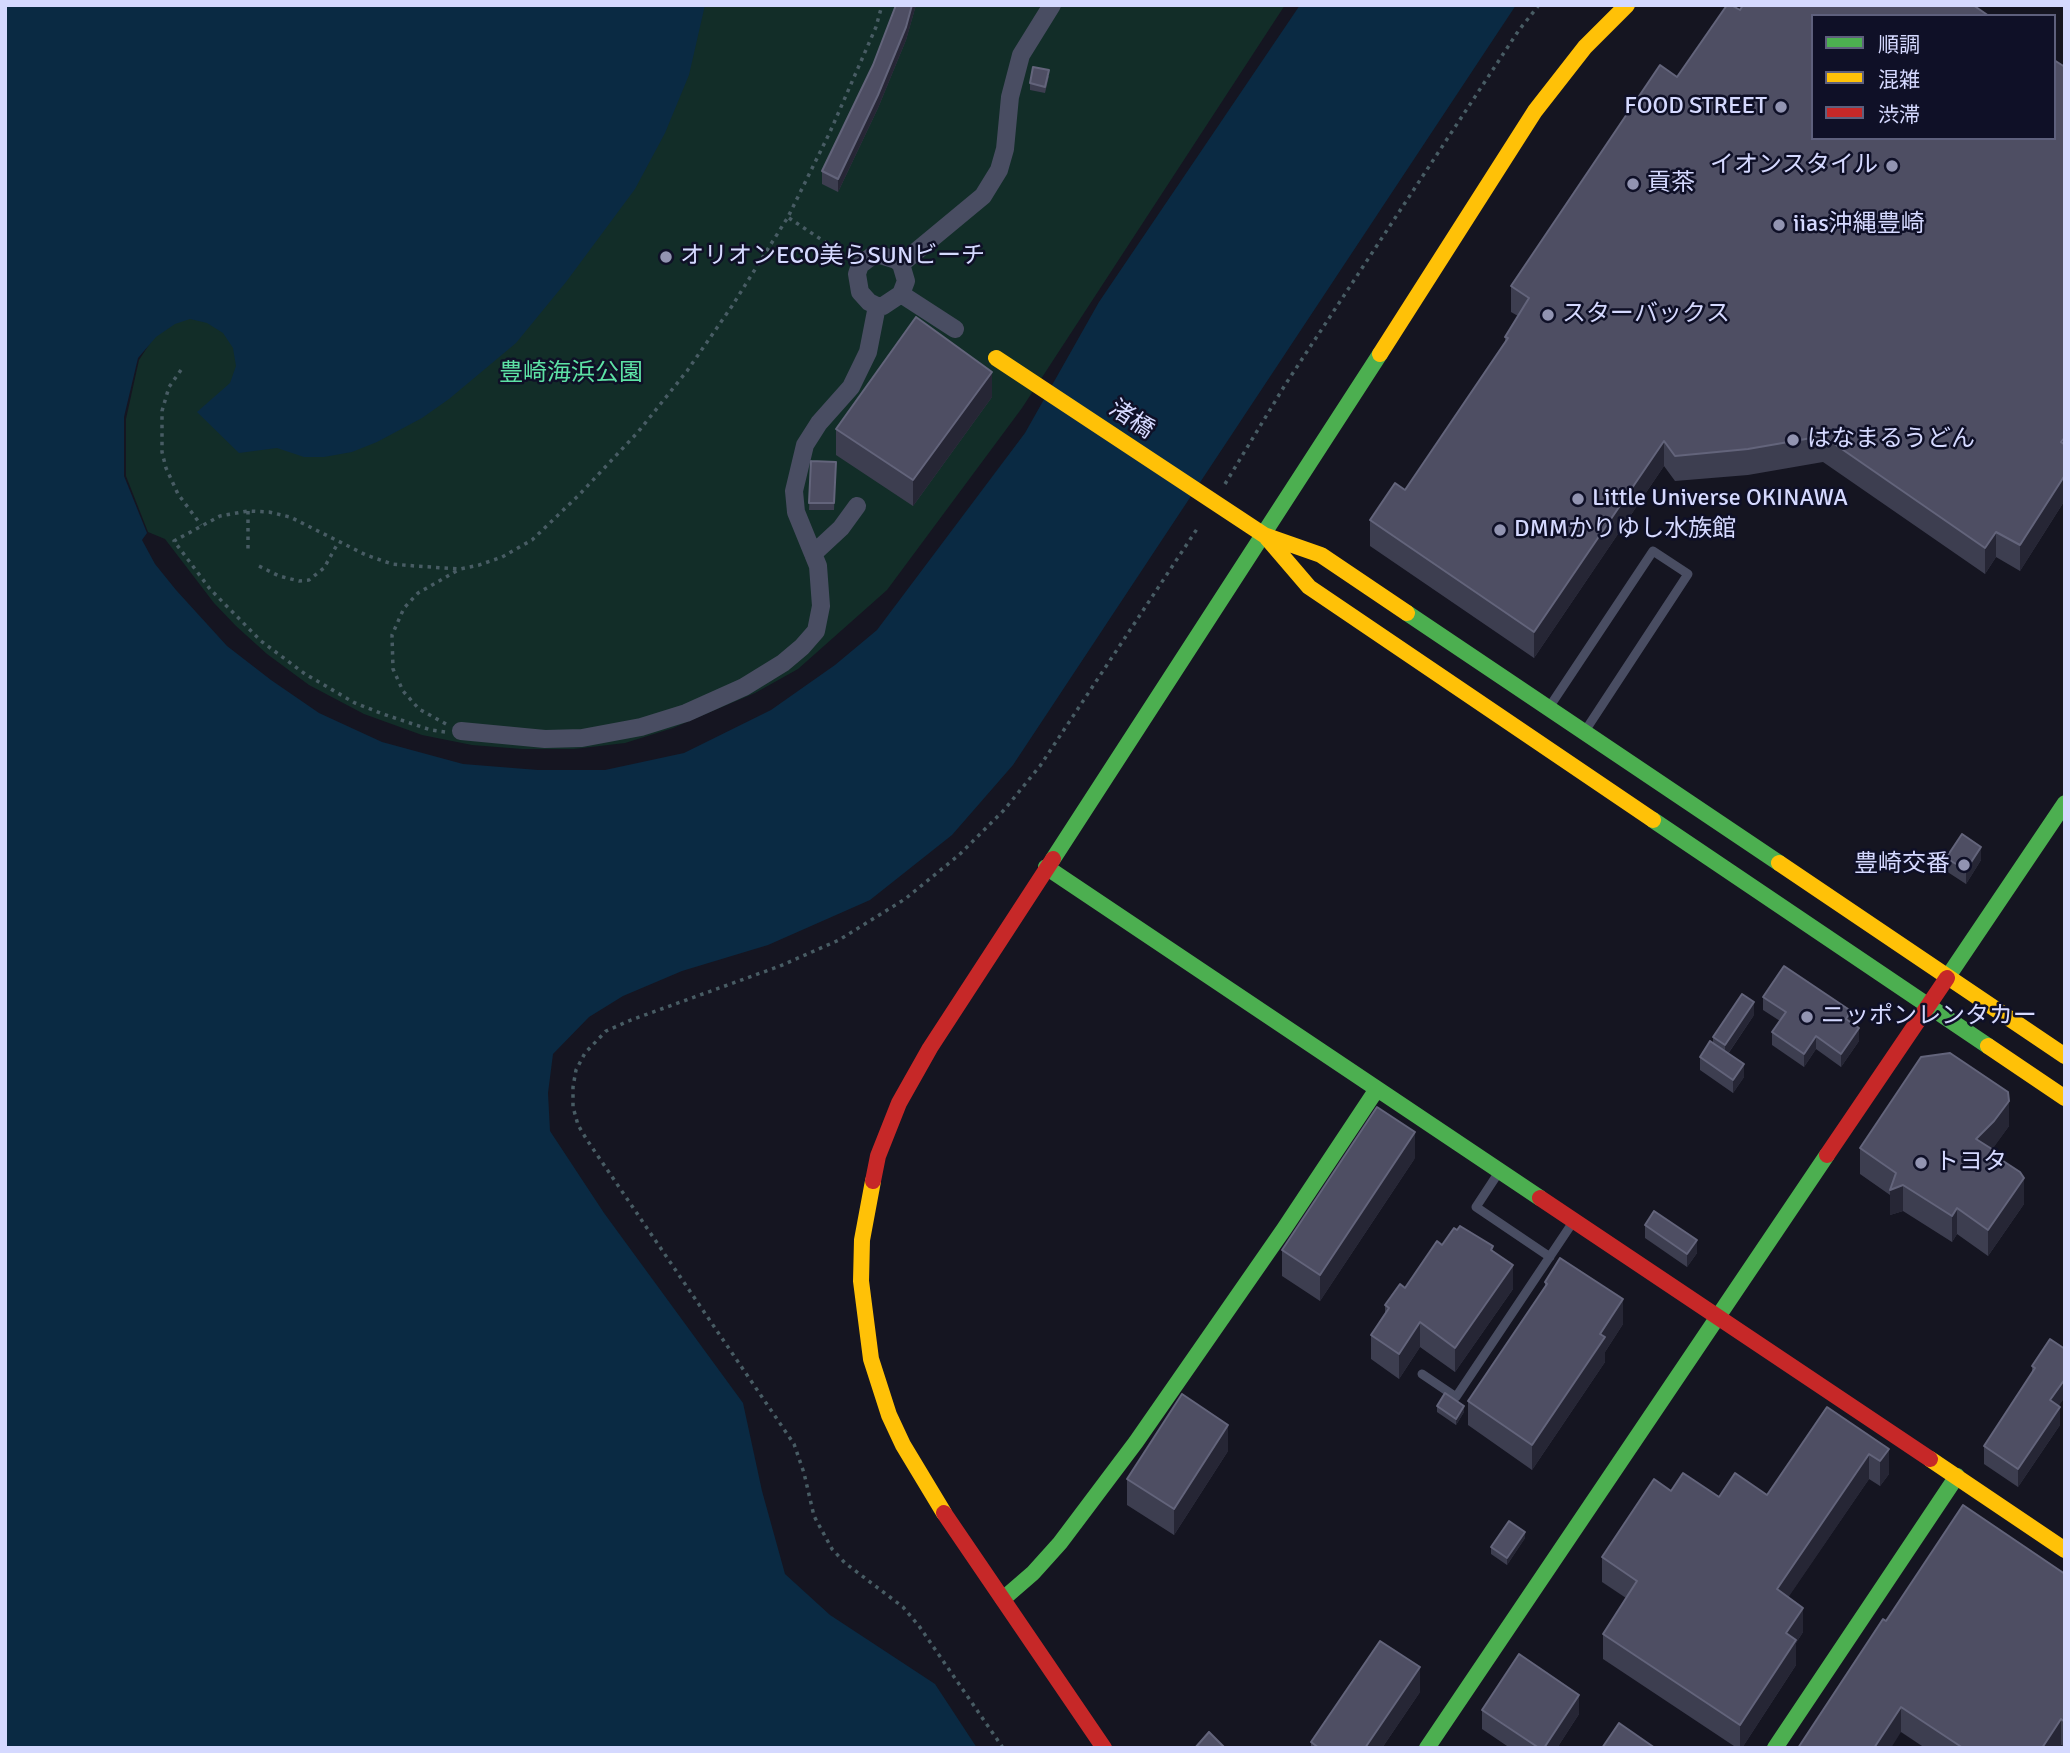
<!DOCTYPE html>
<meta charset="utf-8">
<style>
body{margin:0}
#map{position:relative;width:2070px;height:1753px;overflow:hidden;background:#151521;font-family:Signika,"Noto Sans JP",sans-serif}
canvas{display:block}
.frame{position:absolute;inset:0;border:7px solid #d5d9ff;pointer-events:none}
.legend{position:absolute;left:1811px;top:14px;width:245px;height:126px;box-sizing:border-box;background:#0f1027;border:2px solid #5e607d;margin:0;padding:9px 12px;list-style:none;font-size:21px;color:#d5d9ff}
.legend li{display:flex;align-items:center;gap:14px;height:35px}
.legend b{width:35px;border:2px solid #5e607d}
</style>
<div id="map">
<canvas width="2070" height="1753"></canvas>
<div class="frame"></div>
<ul class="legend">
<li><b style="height:9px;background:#4caf50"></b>順調</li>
<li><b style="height:9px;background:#ffc107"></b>混雑</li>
<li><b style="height:9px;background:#c62828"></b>渋滞</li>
</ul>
</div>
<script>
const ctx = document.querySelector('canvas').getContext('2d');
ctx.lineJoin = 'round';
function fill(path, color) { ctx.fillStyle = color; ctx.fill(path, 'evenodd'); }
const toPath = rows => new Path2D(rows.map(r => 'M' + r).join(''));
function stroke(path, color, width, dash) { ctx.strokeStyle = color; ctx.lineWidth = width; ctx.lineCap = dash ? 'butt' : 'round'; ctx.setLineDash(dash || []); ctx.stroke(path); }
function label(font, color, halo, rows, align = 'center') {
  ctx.font = font + ' Signika,"Noto Sans JP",sans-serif'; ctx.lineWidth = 5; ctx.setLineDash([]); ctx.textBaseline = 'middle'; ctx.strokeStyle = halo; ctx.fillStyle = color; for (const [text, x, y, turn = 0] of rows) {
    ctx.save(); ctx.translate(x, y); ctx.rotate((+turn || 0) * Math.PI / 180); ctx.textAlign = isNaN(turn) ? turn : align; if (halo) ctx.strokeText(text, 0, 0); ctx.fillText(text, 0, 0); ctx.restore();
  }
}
const green = toPath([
 [373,5,1285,5,1022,408,887,590,798,669,755,693,673,728,625,743,574,749,522,749,472,745,422,735,364,714,309,685,267,654,236,626,214,603,165,539,148,532,126,476,126,419,139,360]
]);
const water = toPath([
 [5,5,705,5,689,75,665,133,635,189,566,282,516,343,449,399,422,418,377,442,352,452,324,457,304,457,277,448,239,453,197,412,230,383,236,366,233,348,223,333,207,323,190,319,175,324,156,337,138,358,124,417,124,476,147,533,142,540,155,564,176,590,227,646,271,680,319,713,382,742,463,764,538,770,605,770,684,753,771,710,835,665,877,630,1025,433,1099,302,1300,5,1516,5,1013,765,952,835,870,900,768,945,682,971,623,996,589,1017,553,1054,548,1093,550,1131,604,1213,743,1403,762,1491,785,1574,830,1615,935,1684,977,1748,5,1748]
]);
const path = toPath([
 [1734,5,1744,12],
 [789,218,846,256],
 [181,370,169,387,162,411,162,452,166,468,178,494,201,525],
 [1225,484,1285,385,1519,30,1539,5],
 [248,511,248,551],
 [259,566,279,576,299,581,309,580,324,568,338,543],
 [446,724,419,709,403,691,393,669,392,635,404,608,418,593,460,569],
 [445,732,431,730,383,714,355,703,305,674,261,641,210,589,174,541,220,516,248,511,269,512,290,517,366,555,392,564,415,566,460,569,479,565,502,557,532,540,579,495,638,432,687,371,732,306,788,217,830,132,876,27,882,5],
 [1003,1748,919,1626,903,1607,845,1563,832,1549,814,1516,804,1473,794,1444,587,1140,578,1125,573,1107,573,1087,576,1070,585,1053,606,1031,631,1020,780,966,839,940,905,899,959,855,1004,810,1040,766,1197,529]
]);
const lane = toPath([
 [1550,706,1653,551,1688,574,1585,731],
 [1499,1172,1476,1207,1550,1257],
 [1422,1374,1456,1397,1573,1222]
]);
const street = toPath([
 [901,294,955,329],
 [877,306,883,306,901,294,906,281,901,264],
 [813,554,841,528,857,506],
 [461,731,545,739,582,738,641,727,686,713,744,687,783,663,802,647,816,631,821,606,818,566,796,512,794,491,805,445,819,423,851,387,868,352,877,306,869,302,860,292,857,274,860,265,872,256,880,255,896,260,901,264,983,196,999,170,1005,149,1010,97,1021,55,1052,5]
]);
const fast = toPath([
 [1407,613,1779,863],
 [1653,820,1988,1046],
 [1053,859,1380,354],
 [1046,867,1540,1198],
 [1947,978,2065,803],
 [1003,1599,1033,1573,1060,1543,1136,1442,1284,1229,1377,1089],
 [1427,1748,1827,1155],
 [1775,1748,1957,1476]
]);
const slow = toPath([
 [1380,354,1535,111,1585,47,1627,5],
 [996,358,1264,535,1321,555,1407,613],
 [1267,538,1309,587,1653,820],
 [1779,863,2065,1056],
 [1988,1046,2065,1098],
 [873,1181,862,1240,861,1281,871,1359,889,1415,903,1445,944,1513],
 [1930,1459,2065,1550]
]);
const jam = toPath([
 [1827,1155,1947,978],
 [873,1181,878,1156,899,1103,930,1048,1053,859],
 [1540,1198,1930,1459],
 [944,1513,1104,1748]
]);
const wall = toPath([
 [896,5,916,5,906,40,878,108,838,192,822,184,822,171,873,65],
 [1740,10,2065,67,2065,500,2020,571,1996,557,1985,574,1823,462,1748,475,1675,481,1664,466,1534,658,1370,546,1370,520,1405,490,1505,342,1505,337,1518,316,1511,312,1511,286,1677,77],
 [1049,76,1045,93,1030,90,1030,83],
 [992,397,913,506,836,455,836,429],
 [811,461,836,462,834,510,809,510],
 [1946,858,1981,860,1966,884,1946,871],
 [1763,997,1851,1023,1859,1041,1841,1067,1816,1049,1804,1067,1772,1045,1772,1032,1780,1021,1763,1010],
 [1754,1015,1728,1054,1744,1077,1733,1093,1700,1070,1700,1057,1713,1044,1713,1037],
 [2009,1126,1992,1149,2024,1204,1988,1256,1957,1234,1952,1242,1903,1211,1890,1215,1890,1195,1860,1174,1860,1148],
 [1415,1158,1320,1301,1282,1276,1282,1250],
 [1645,1225,1697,1253,1687,1267,1645,1238],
 [1442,1245,1493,1251,1513,1289,1455,1372,1420,1347,1399,1379,1371,1359,1371,1335,1385,1314,1385,1305,1405,1288],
 [1545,1282,1623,1324,1605,1352,1605,1362,1532,1470,1468,1425,1468,1401,1545,1287],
 [2065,1349,2065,1397,2058,1406,2060,1425,2018,1487,1984,1464,1984,1446,2032,1373,2032,1366],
 [1437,1406,1464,1412,1456,1425,1437,1412],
 [1827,1407,1889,1449,1889,1474,1880,1486,1869,1479,1788,1597,1803,1632,1796,1643,1796,1665,1742,1748,1737,1748,1603,1659,1603,1634,1626,1598,1602,1582,1602,1557,1671,1491,1719,1497,1767,1495],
 [1228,1451,1174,1535,1127,1505,1127,1479],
 [2065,1462,2065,1491,2064,1490,2064,1464],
 [1525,1538,1507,1565,1491,1554,1491,1547],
 [2065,1574,2065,1747,2061,1745,2059,1748,1925,1748,1901,1732,1886,1621],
 [1420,1692,1382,1748,1311,1748,1311,1742],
 [1482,1710,1579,1714,1557,1748,1510,1748,1482,1729]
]);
const shadedWall = toPath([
 [912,5,916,5,906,40,878,108,838,192,838,179],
 [992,372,992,397,913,506,913,480],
 [1664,441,1664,466,1534,658,1534,632],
 [2065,475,2065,500,2020,571,2020,545],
 [1996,532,1996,557,1985,574,1985,548],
 [1981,847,1981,860,1966,884,1966,870],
 [1754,1002,1754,1015,1725,1058,1725,1045],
 [1851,1011,1851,1024,1846,1019],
 [1859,1028,1859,1041,1841,1067,1841,1054],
 [1816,1036,1816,1049,1804,1067,1804,1054],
 [1744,1064,1744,1077,1733,1093,1733,1080],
 [2009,1101,2009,1126,1994,1147,1976,1164,1976,1139],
 [1415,1132,1415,1158,1320,1301,1320,1275],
 [2024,1178,2024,1204,1988,1256,1988,1230],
 [1903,1185,1903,1211,1890,1215,1890,1190],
 [1957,1208,1957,1234,1952,1242,1952,1216],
 [1697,1240,1697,1253,1687,1267,1687,1254],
 [1513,1265,1513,1289,1455,1372,1455,1348],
 [1623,1299,1623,1324,1605,1352,1605,1362,1532,1470,1532,1445],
 [1420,1322,1420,1347,1399,1379,1399,1354],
 [2065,1379,2065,1397,2050,1418,2050,1400],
 [1464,1406,1464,1412,1456,1425,1456,1419],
 [2060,1407,2060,1425,2018,1487,2018,1469],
 [1228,1425,1228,1451,1174,1535,1174,1509],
 [1889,1449,1889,1474,1880,1486,1880,1461],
 [1869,1454,1869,1479,1777,1614,1777,1589],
 [1525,1532,1525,1538,1507,1565,1507,1558],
 [1803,1608,1803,1632,1796,1643,1796,1665,1742,1748,1740,1748,1740,1725,1786,1633],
 [1420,1667,1420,1692,1382,1748,1365,1748],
 [1579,1695,1579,1714,1557,1748,1544,1748],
 [1901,1707,1901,1732,1891,1748,1874,1748],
 [2061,1719,2061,1745,2059,1748,2042,1748]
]);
const building = toPath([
 [896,5,912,5,906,27,878,95,838,179,822,171,873,65,896,5],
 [1727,5,1731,5,1740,10,1743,5,1973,5,1989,16,1813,16,1813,138,2054,138,2054,60,2065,67,2065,437,2061,442,2065,445,2065,475,2020,545,1996,532,1985,548,1823,436,1748,449,1675,456,1664,441,1534,632,1370,520,1395,483,1405,490,1508,338,1505,337,1529,298,1511,286,1660,65,1677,77,1727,5],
 [1033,67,1049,70,1045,87,1030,83,1033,67],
 [916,317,992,372,913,480,836,429,916,317],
 [811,461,836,462,834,503,809,503,811,461],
 [1962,834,1981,847,1966,870,1946,858,1962,834],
 [1784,966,1851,1011,1846,1019,1859,1028,1841,1054,1816,1036,1804,1054,1772,1032,1786,1012,1763,997,1784,966],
 [1742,994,1754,1002,1725,1045,1713,1037,1742,994],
 [1710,1041,1744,1064,1733,1080,1700,1057,1710,1041],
 [1950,1053,2008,1092,2009,1101,1994,1121,1976,1139,1995,1151,1994,1155,2020,1172,2024,1178,1988,1230,1957,1208,1952,1216,1903,1185,1890,1190,1896,1173,1860,1148,1921,1057,1950,1053],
 [1377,1107,1415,1132,1320,1275,1282,1250,1377,1107],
 [1654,1211,1697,1240,1687,1254,1645,1225,1654,1211],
 [1460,1226,1493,1246,1491,1250,1513,1265,1455,1348,1420,1322,1399,1354,1371,1335,1389,1308,1385,1305,1400,1284,1405,1288,1437,1241,1442,1245,1454,1228,1457,1230,1460,1226],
 [1560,1258,1623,1299,1600,1334,1605,1337,1532,1445,1468,1401,1547,1284,1545,1282,1560,1258],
 [2050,1339,2065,1349,2065,1379,2050,1400,2060,1407,2018,1469,1984,1446,2035,1368,2032,1366,2050,1339],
 [1445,1393,1464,1406,1456,1419,1437,1406,1445,1393],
 [1182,1394,1228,1425,1174,1509,1127,1479,1182,1394],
 [1827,1407,1889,1449,1880,1461,1869,1454,1777,1589,1803,1608,1786,1633,1796,1640,1740,1725,1603,1634,1637,1581,1602,1557,1654,1479,1671,1491,1683,1473,1719,1497,1735,1473,1767,1495,1827,1407],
 [1963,1505,2065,1574,2065,1722,2061,1719,2042,1748,1963,1748,1901,1707,1874,1748,1798,1748,1883,1619,1886,1621,1963,1505],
 [1509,1521,1525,1532,1507,1558,1491,1547,1509,1521],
 [1380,1641,1420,1667,1365,1748,1319,1748,1311,1742,1380,1641],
 [1519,1654,1579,1695,1544,1748,1539,1748,1482,1710,1519,1654],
 [1619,1723,1655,1748,1602,1748,1619,1723],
 [1209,1732,1225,1748,1195,1748,1209,1732]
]);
const markers = [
 [1781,107,7,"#9294b1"],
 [1892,166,7,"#9294b1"],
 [1633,184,7,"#9294b1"],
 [1779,225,7,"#9294b1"],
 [666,257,7,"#9294b1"],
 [1548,315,7,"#9294b1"],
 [1793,440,7,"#9294b1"],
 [1578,499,7,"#9294b1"],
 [1500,530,7,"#9294b1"],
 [1964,865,7,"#9294b1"],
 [1807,1017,7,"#9294b1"],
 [1921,1163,7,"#9294b1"]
];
const poiNames = [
 ["FOOD STREET",1767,107,"right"],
 ["イオンスタイル",1878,166,"right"],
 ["貢茶",1647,184],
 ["iias沖縄豊崎",1793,225],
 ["オリオンECO美らSUNビーチ",680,257],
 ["スターバックス",1562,315],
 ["はなまるうどん",1807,440],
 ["Little Universe OKINAWA",1592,499],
 ["DMMかりゆし水族館",1514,530],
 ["豊崎交番",1950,865,"right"],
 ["ニッポンレンタカー",1821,1017],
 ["トヨタ",1935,1163]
];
const parkNames = [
 ["豊崎海浜公園",571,374]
];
const streetNames = [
 ["渚橋",1131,420,34]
];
fill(green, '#122d28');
fill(water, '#0a2a43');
stroke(path, '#485c64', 3.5, [3.5, 5]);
stroke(lane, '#494d62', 9);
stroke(street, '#494d62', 18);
stroke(fast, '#4caf50', 16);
stroke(slow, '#ffc107', 16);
stroke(jam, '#c62828', 16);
fill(wall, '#3d3e50');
fill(shadedWall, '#262635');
fill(building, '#4e4e63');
stroke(building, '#63647b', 2);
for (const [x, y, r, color] of markers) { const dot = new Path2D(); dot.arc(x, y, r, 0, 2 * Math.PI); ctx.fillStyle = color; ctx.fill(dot); stroke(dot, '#0f1027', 2.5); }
label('24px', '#d5d9ff', '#0f1027', poiNames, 'left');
label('24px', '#5de2a5', '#0f1027', parkNames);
label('24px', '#d5d9ff', '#0f1027', streetNames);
</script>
